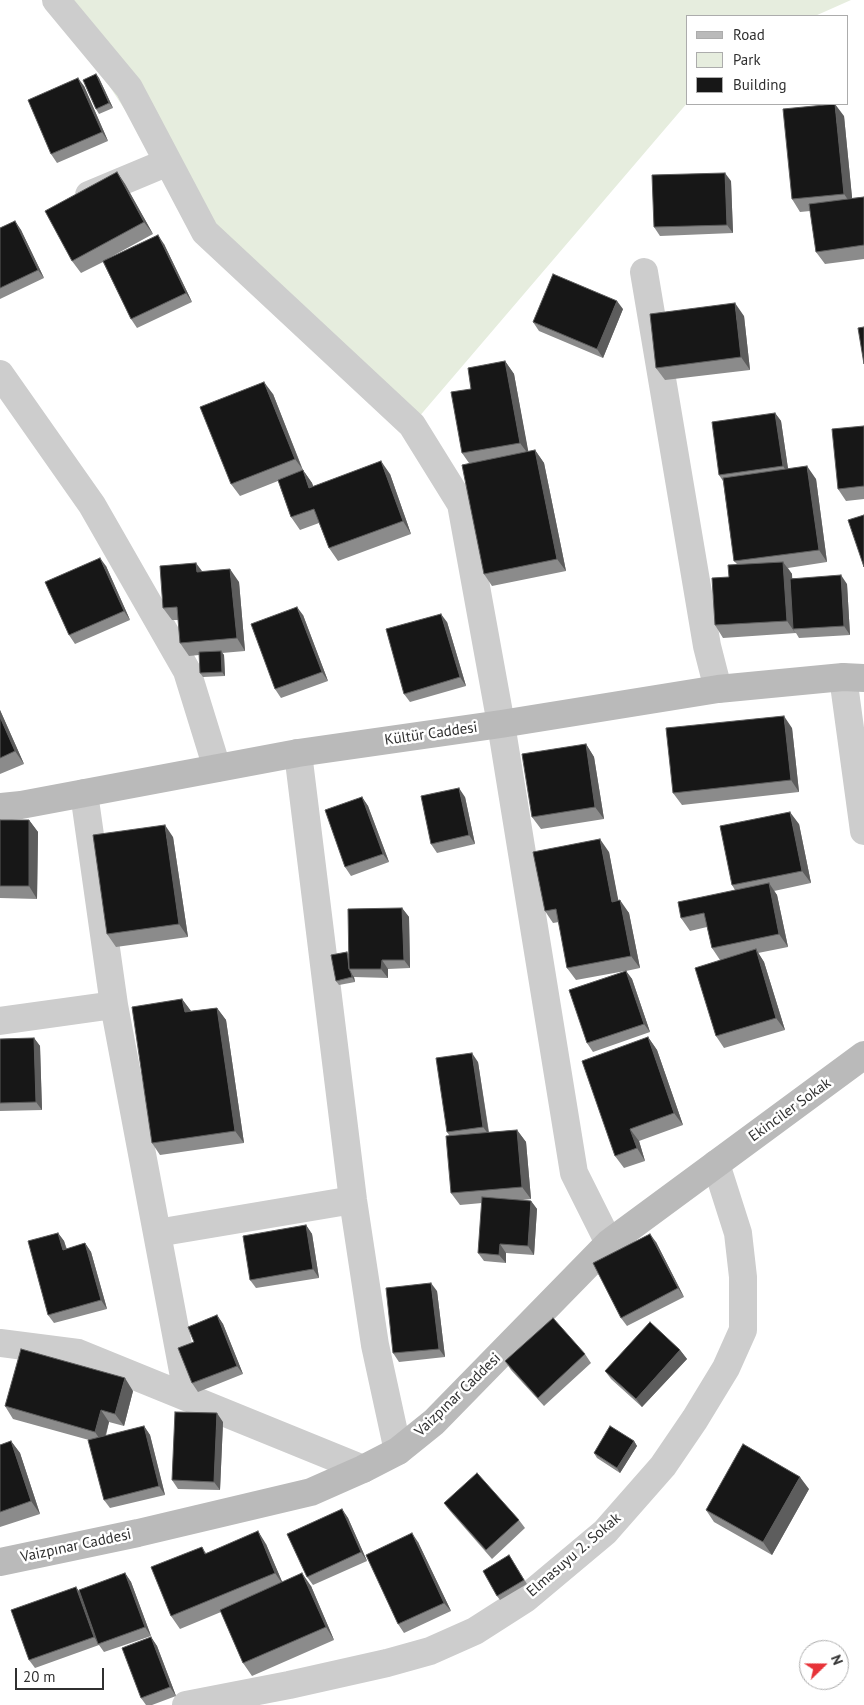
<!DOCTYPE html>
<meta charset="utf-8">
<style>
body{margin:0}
#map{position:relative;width:864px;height:1705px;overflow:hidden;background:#fff;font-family:"PT Sans",sans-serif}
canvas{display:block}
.legend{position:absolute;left:686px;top:15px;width:162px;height:90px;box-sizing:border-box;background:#fff;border:1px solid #acacac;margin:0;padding:6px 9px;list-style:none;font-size:15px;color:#303030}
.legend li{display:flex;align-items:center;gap:10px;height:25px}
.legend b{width:25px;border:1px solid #acacac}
.north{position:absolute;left:799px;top:1640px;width:50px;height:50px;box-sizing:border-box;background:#fff;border:1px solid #acacac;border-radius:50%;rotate:68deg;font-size:14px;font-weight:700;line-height:20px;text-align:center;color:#303030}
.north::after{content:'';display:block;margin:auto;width:18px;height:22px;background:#e73238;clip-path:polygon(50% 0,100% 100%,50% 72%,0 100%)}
.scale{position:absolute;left:15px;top:1668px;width:89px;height:22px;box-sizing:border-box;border:2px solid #303030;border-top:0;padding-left:6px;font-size:15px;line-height:18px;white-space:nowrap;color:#303030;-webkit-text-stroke:4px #fff;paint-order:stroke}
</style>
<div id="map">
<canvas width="864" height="1705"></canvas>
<ul class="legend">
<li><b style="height:6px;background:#bababa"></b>Road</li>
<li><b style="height:14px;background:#e6edde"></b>Park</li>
<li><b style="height:14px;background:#171717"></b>Building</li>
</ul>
<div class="north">N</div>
<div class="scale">20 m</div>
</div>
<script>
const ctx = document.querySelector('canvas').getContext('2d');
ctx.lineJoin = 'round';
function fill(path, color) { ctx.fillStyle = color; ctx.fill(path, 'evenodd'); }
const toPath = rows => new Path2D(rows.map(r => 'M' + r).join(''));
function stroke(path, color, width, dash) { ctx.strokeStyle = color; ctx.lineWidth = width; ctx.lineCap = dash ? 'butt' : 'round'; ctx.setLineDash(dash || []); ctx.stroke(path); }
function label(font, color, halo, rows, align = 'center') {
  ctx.font = font + ' "PT Sans",sans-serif'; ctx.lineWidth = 5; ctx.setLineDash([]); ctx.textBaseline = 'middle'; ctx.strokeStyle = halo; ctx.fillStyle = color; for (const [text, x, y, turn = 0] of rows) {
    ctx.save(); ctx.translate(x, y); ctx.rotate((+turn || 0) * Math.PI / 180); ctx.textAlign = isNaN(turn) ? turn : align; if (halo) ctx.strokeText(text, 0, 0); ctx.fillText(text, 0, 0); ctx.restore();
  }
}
const green = toPath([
 [53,0,851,0,815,16,688,16,688,102,412,425,205,232]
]);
const street = toPath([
 [56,0,129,88,205,232,412,425,461,504,501,724,574,1173,609,1243],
 [89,195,168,162],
 [644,272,707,646,718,689],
 [0,374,92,505,187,671,217,768],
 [843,677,864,831],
 [298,753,353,1200,375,1345,398,1451],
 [84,793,114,1005,188,1398],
 [0,1021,114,1005],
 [157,1233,353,1200],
 [0,1343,78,1353,363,1469],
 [186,1705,289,1685,387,1663,430,1651,475,1631,525,1599,605,1532,663,1466,695,1419,726,1368,743,1330,743,1277,738,1233,716,1164]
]);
const secondary = toPath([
 [0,807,21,805,298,753,501,724,718,689,843,677,864,678],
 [0,1562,138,1533,311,1492,363,1469,398,1451,434,1422,609,1243,864,1055]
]);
const wall = toPath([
 [96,74,99,78,113,108,99,114,96,109],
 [84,86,108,141,57,163,51,154],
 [844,116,852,198,864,197,864,259,825,264,816,252,810,211,800,212,792,199],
 [117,172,125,184,153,234,109,258,164,244,192,302,137,328,131,319,103,262,81,273,72,261],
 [731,181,733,233,660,236,654,227],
 [15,221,21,230,44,278,0,299,0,228],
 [623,309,603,358,539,331,533,322],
 [744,316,750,370,665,380,656,368],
 [505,361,514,374,528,452,535,450,544,463,566,571,492,586,484,574,469,463,462,453,471,389],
 [273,394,303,470,312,483,313,486,390,474,411,534,338,561,329,548,319,523,300,530,291,517,278,481,240,496,231,484],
 [775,413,781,421,788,469,816,479,827,562,788,568,792,574,792,578,847,584,850,635,799,638,796,633,723,638,715,625,729,577,737,564,734,561,723,481,719,475],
 [864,426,864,499,846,501,838,489],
 [106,566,130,620,75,644,69,635],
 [202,572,239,582,245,651,222,653,224,655,225,676,203,677,200,673,199,655,189,656,180,643,178,620,172,620,163,608],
 [303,615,328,681,281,698,275,689],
 [447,622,466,686,410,702,404,694],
 [0,710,24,764,0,774],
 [792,728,799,792,682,805,673,793],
 [586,744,594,757,604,819,541,829,532,817],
 [362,797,368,806,389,862,351,876,345,867],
 [465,797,475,844,437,853,431,844],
 [0,820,29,820,38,832,37,899,0,898],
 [799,824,811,883,774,891,777,895,788,947,758,953,764,962,785,1030,724,1048,716,1036,720,960,712,948,707,927,690,931,681,918,735,890,732,885],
 [173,837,188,937,116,947,107,934],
 [609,852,618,901,629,913,640,968,626,971,632,979,650,1032,593,1052,587,1043,625,971,576,980,567,968,559,922,553,923,545,911],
 [402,908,409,917,410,968,388,969,388,978,354,977,355,982,339,985,336,981,347,952,348,954],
 [182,999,191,1011,217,1008,226,1020,244,1143,160,1155,152,1143],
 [648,1037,657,1050,683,1125,639,1141,645,1161,624,1168,615,1156],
 [34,1038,40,1046,42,1110,0,1111,0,1039],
 [478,1062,489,1132,517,1130,526,1142,531,1199,523,1200,531,1201,537,1209,534,1255,506,1253,506,1263,484,1261,478,1253,482,1203,460,1205,451,1193,449,1135,447,1132],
 [306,1225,312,1234,319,1278,256,1288,250,1280],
 [58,1233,64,1241,67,1249,85,1243,91,1252,107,1309,54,1323,48,1315],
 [656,1242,684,1297,627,1326,621,1318],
 [437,1291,445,1357,399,1362,393,1353],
 [217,1315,223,1324,243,1374,198,1392,192,1383,194,1342],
 [680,1350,687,1359,642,1407,611,1379,605,1371],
 [585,1354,591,1363,544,1406,511,1370,505,1361],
 [133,1391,124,1426,109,1422,106,1436,144,1426,150,1435,165,1495,110,1508,104,1500,89,1440,13,1419,5,1406],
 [223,1422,220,1490,178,1489,172,1480],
 [11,1441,20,1453,40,1514,0,1527,0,1445],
 [634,1441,637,1446,620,1473,597,1458,594,1453],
 [809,1489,772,1555,714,1522,706,1510],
 [444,1503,519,1520,525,1528,492,1559,450,1511],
 [342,1509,348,1518,367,1561,313,1585,307,1577],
 [418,1542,451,1611,404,1633,398,1624],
 [266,1544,282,1582,311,1586,334,1640,252,1676,243,1663,221,1612,180,1629,171,1616,202,1547,206,1553],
 [509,1555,527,1584,500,1600,497,1596],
 [125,1573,131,1582,151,1636,104,1652,99,1645,35,1668,29,1660,79,1592],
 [151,1637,157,1646,176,1696,152,1705,146,1705,141,1698]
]);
const shadedWall = toPath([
 [96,74,99,78,113,108,109,103],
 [78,78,84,86,108,141,102,132],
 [835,104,844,116,853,207,844,194],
 [117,172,125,184,153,234,144,222],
 [725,173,731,181,733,233,727,225],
 [15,221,21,230,44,278,38,270],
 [158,235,164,244,192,302,186,293],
 [617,301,623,309,603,358,597,349],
 [735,303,744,316,750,370,741,357],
 [505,361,514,374,529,455,520,443],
 [264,382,273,394,303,471,303,470,312,483,318,500,309,488,304,471,295,459],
 [775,413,781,421,789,475,783,466],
 [535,450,544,463,566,571,557,559],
 [381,461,390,474,411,534,403,521],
 [807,466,816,479,827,562,819,550],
 [100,558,106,566,130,620,124,611],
 [783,562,792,574,795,629,793,629,796,634,787,621],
 [196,563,205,575,197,572],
 [230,569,239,582,245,651,237,638],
 [841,575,847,584,850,635,844,626],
 [297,607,303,615,328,681,322,672],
 [441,614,447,622,466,686,460,677],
 [221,651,224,655,225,676,222,672],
 [0,710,24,764,15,751,0,717],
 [784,716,792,728,799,792,791,780],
 [586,744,594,757,604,819,595,807],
 [459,788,465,797,475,844,469,835],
 [362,797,368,806,389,862,383,854],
 [790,812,799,824,811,883,802,871],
 [29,820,38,832,37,899,29,886],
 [165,825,173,837,188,937,179,924],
 [600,839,609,852,621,914,612,902],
 [769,883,777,895,788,947,779,934],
 [620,900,629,913,640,968,631,956],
 [402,908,409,917,410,968,404,960],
 [756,949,764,962,785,1030,776,1018],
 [382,960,388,969,388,978,381,969],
 [626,971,632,979,650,1032,644,1024],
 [351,973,354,977,355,982,352,977],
 [182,999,191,1011,185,1012],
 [217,1008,226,1020,244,1143,235,1131],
 [648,1037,657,1050,683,1125,674,1113],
 [34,1038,40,1046,42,1110,36,1102],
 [472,1053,478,1062,489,1135,483,1127],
 [630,1129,639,1141,645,1161,637,1148],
 [517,1130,526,1142,531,1199,522,1187],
 [531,1201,537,1209,534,1255,528,1246],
 [306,1225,312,1234,319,1278,313,1269],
 [58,1233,64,1241,69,1258,63,1250],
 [650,1234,656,1242,684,1297,678,1288],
 [85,1243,91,1252,107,1309,101,1300],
 [500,1244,506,1253,506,1263,499,1255],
 [431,1283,437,1291,445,1357,439,1349],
 [217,1315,223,1324,243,1374,237,1366],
 [680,1350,687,1359,642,1407,636,1399],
 [125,1378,133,1391,124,1426,115,1414],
 [101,1410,109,1422,103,1444,95,1432],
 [217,1413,223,1422,220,1490,214,1482],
 [144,1426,150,1435,165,1495,159,1486],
 [11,1441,20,1453,40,1514,31,1501],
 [634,1441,637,1446,620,1473,617,1468],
 [800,1477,809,1489,772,1555,763,1542],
 [342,1509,348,1518,367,1561,361,1552],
 [258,1531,266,1544,284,1586,275,1573],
 [412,1533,418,1542,451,1611,444,1603],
 [125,1573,131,1582,151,1636,145,1627],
 [302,1573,311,1586,334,1640,326,1627],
 [76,1587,82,1595,100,1645,94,1637],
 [151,1637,157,1646,176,1696,170,1687]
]);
const building = toPath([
 [96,74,109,103,96,109,83,80,96,74],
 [78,78,102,132,51,154,28,100,78,78],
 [835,104,844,194,792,199,783,109,835,104],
 [117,172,144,222,72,261,45,211,117,172],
 [725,173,727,225,654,227,652,175,725,173],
 [864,197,864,245,816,252,809,204,864,197],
 [15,221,38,270,0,288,0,228,15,221],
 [158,235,186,293,131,319,103,261,158,235],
 [553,274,617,301,597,349,533,322,553,274],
 [735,303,741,357,656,368,650,314,735,303],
 [864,327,864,364,858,328,864,327],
 [505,361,520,443,462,453,451,392,471,389,468,368,505,361],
 [264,382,295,459,231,484,200,407,264,382],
 [775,413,783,466,719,475,712,422,775,413],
 [864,426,864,486,838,489,832,429,864,426],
 [535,450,557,559,484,574,462,465,535,450],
 [381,461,403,521,329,548,314,509,291,517,278,480,303,470,309,488,381,461],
 [807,466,819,550,734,561,723,478,807,466],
 [864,515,864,567,848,520,864,515],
 [100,558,124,611,69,635,45,582,100,558],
 [783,562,787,621,715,625,712,578,729,577,728,565,783,562],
 [196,563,197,572,230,569,237,638,180,643,177,607,163,608,160,566,196,563],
 [841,575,844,626,793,629,790,579,841,575],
 [297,607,322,672,275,689,251,624,297,607],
 [441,614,460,677,404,694,386,629,441,614],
 [221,651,222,672,200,673,199,652,221,651],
 [784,716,791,780,673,793,666,728,784,716],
 [0,717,15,751,0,758,0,717],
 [586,744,595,807,532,817,522,754,586,744],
 [459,788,469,835,431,844,421,796,459,788],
 [362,797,383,854,345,867,325,810,362,797],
 [790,812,802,871,732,885,720,826,790,812],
 [0,820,29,820,29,886,0,886,0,820],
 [165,825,179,924,107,934,93,835,165,825],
 [600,839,612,902,620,900,631,956,567,968,556,909,545,911,533,852,600,839],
 [769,883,779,934,712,948,704,913,681,918,678,902,769,883],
 [402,908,404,960,382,960,381,969,349,969,348,909,402,908],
 [756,949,776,1018,716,1036,695,968,756,949],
 [347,952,348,959,349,969,351,973,352,977,336,981,331,955,347,952],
 [626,971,644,1024,587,1043,569,990,626,971],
 [182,999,185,1012,217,1008,235,1131,152,1143,132,1007,182,999],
 [648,1037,674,1113,630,1129,637,1148,615,1156,582,1061,648,1037],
 [34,1038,36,1102,0,1103,0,1039,34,1038],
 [472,1053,483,1127,447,1132,436,1058,472,1053],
 [517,1130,522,1187,451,1193,446,1136,517,1130],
 [482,1197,531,1201,528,1246,500,1244,499,1255,478,1253,482,1197],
 [306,1225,313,1269,250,1280,243,1236,306,1225],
 [58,1233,63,1250,85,1243,101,1300,48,1315,28,1241,58,1233],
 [650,1234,678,1288,621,1318,593,1263,650,1234],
 [431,1283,439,1349,393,1353,386,1288,431,1283],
 [217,1315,237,1366,192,1383,178,1348,194,1342,188,1327,217,1315],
 [553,1318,585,1354,538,1398,505,1361,553,1318],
 [650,1322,680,1350,636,1399,605,1371,650,1322],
 [21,1349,125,1378,115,1414,101,1410,95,1432,5,1406,21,1349],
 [175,1412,217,1413,214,1482,172,1480,175,1412],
 [144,1426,159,1486,104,1500,88,1440,144,1426],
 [610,1426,634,1441,617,1468,594,1453,610,1426],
 [11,1441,31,1501,0,1512,0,1445,11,1441],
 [743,1444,800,1477,763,1542,706,1510,743,1444],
 [477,1473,519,1520,486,1550,444,1503,477,1473],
 [342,1509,361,1552,307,1577,287,1534,342,1509],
 [258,1531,275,1573,171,1616,151,1567,202,1547,205,1554,258,1531],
 [412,1533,444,1603,398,1624,366,1555,412,1533],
 [509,1555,524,1580,497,1596,483,1571,509,1555],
 [125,1573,145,1627,98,1644,79,1590,125,1573],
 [302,1573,326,1627,243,1663,220,1610,302,1573],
 [76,1587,94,1637,29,1660,11,1610,76,1587],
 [151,1637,170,1687,141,1698,122,1648,151,1637]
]);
const streetNames = [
 ["Kültür Caddesi",431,734,-8],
 ["Ekinciler Sokak",790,1110,-36],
 ["Vaizpınar Caddesi",458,1395,-44],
 ["Vaizpınar Caddesi",76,1546,-12],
 ["Elmasuyu 2. Sokak",574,1555,-41]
];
fill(green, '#e6edde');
stroke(street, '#cdcdcd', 28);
stroke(secondary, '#bababa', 28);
fill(wall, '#8b8b8b');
fill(shadedWall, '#5d5d5d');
fill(building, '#171717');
stroke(building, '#5d5d5d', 1);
label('15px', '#303030', '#fff', streetNames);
</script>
